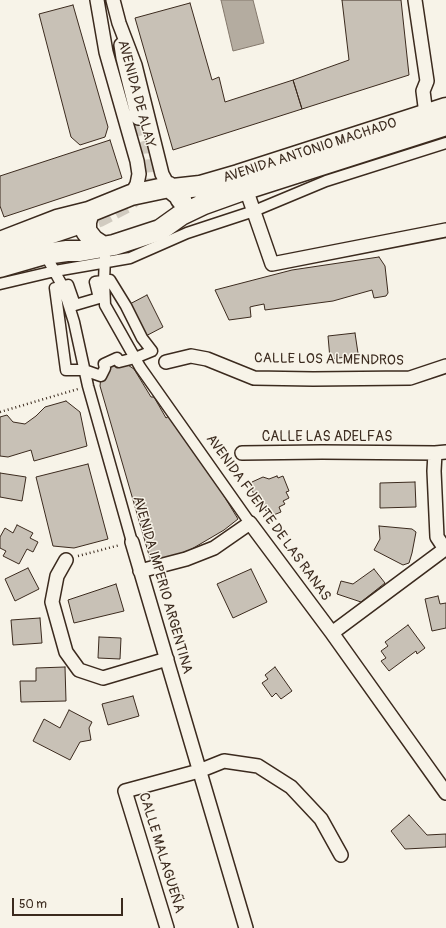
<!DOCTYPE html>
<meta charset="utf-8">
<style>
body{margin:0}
#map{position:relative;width:446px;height:928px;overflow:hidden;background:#f7f3e8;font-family:Pangolin,sans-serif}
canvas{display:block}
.scale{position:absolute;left:12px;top:898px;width:111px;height:18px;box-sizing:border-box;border:2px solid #3b2a1e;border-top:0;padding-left:5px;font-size:12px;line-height:14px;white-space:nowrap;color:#3b2a1e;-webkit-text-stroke:3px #f7f3e8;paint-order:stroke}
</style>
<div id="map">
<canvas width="446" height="928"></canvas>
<div class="scale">50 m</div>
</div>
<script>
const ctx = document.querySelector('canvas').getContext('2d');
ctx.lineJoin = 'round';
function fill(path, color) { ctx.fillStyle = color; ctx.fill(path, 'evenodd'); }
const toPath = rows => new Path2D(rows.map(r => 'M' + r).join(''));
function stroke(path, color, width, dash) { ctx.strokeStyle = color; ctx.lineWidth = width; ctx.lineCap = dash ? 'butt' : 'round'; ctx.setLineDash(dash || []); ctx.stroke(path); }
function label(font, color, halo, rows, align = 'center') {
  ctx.font = font + ' Pangolin,sans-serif'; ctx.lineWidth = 3; ctx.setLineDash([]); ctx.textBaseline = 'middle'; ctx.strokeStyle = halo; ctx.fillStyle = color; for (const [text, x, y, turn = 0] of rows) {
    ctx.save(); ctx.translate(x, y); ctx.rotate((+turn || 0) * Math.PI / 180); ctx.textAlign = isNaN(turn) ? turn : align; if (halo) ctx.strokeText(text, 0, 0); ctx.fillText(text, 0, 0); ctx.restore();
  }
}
const water = toPath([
 [221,0,253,0,264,43,233,51,221,0]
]);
const building = toPath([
 [342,0,401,0,409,75,302,109,293,80,349,60,342,0],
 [190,3,212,80,219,77,225,102,293,80,302,109,173,150,135,18,190,3],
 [73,5,108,127,105,137,80,145,71,137,39,14,73,5],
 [110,140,122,178,4,217,0,206,0,176,110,140],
 [379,257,385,266,388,293,386,296,374,298,372,290,333,301,265,310,264,304,254,306,250,307,251,317,229,320,215,290,292,270,379,257],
 [147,295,163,327,142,338,126,306,147,295],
 [355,333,359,360,347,361,347,357,330,359,328,336,355,333],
 [117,358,134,369,151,397,154,397,166,418,169,416,210,473,238,519,224,530,190,550,165,559,151,562,100,386,101,376,117,358],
 [66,401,80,412,87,446,34,461,31,450,8,457,0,456,0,417,7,415,13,422,25,424,36,416,45,407,66,401],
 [88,464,108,539,74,548,53,546,36,477,88,464],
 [0,473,26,477,22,501,0,497,0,473],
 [277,476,278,478,283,476,289,491,286,492,289,498,283,501,285,504,279,507,281,512,271,516,269,510,266,511,262,500,255,497,250,485,252,482,263,477,269,479,277,476],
 [415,482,416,507,380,508,380,483,415,482],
 [17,525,33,533,30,538,38,542,33,552,27,549,19,564,3,556,6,551,0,548,0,537,5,528,13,533,17,525],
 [379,526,412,529,416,532,412,553,409,563,403,565,374,550,380,539,379,526],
 [28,568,39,589,15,601,5,579,28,568],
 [251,569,267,602,233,618,217,584,251,569],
 [374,569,385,583,361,602,337,594,341,581,353,584,374,569],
 [116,584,124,611,74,623,68,600,116,584],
 [438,596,440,604,446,603,446,628,432,631,425,599,438,596],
 [40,618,42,643,13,645,11,620,40,618],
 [408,625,425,648,417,654,416,651,389,671,381,661,386,658,381,651,388,646,385,642,408,625],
 [99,637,121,638,120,659,98,658,99,637],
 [65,667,66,701,21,702,20,681,36,681,36,668,65,667],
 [275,667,292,691,281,699,276,693,272,697,262,683,268,679,265,675,275,667],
 [133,696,139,716,108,725,102,704,133,696],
 [69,710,92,722,89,728,91,740,80,742,70,760,33,741,44,719,60,728,69,710],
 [409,815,427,835,446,834,446,847,405,849,391,831,409,815]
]);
const minorTunnel = toPath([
 [80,227,101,220,130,205,150,182,147,149,138,118]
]);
const path = toPath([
 [0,412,78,389],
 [78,556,120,545]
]);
const pedestrian = toPath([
 [45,254,63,287,74,322,88,386,132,542],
 [105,257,104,281,105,305,140,367,250,523],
 [110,280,126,306,142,338,152,351,135,358,119,362,117,358,104,364,105,368,101,376,84,370,66,370,55,288,68,285,75,305,99,298,95,282,110,280],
 [0,284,55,271,130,258,187,233,254,211,326,181,446,143]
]);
const minor = toPath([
 [97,0,106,52,137,161,139,174,137,184,131,195],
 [113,0,119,23,135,65,162,174,169,187],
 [415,0,427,81,423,91,426,114],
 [121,45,123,58,138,118],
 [246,189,272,264,446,230],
 [0,254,74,229],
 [166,362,191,356,207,359,254,378,313,379,410,378,446,366],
 [242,453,322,452,435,453,446,452],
 [435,453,434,471,437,537,445,549],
 [132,542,246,928],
 [66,560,57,576,52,602,66,652,79,670,103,678,167,659],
 [140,571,186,559,214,548,250,523,332,633,446,793],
 [332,633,445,549,446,550],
 [167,928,125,791,199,771,224,761,258,766,291,787,321,819,341,855]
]);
const primary = toPath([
 [173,189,200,186,238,175,446,108],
 [89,212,86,222,86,231,93,240,102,246],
 [0,242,57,220,89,212,131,195,169,187,179,195,181,199],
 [0,267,45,254,67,251,80,251,114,245,160,230,181,215,204,204,246,189,446,125]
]);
const streetNames = [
 ["AVENIDA DE ALAY",136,94,75],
 ["AVENIDA ANTONIO MACHADO",310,151,-18],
 ["CALLE LOS ALMENDROS",329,360,1],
 ["CALLE LAS ADELFAS",327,437],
 ["AVENIDA FUENTE DE LAS RANAS",268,518,54],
 ["AVENIDA IMPERIO ARGENTINA",162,585,74],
 ["CALLE MALAGUEÑA",161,853,73]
];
fill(water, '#b4aca0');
stroke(water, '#84786c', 1);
fill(building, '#c8c1b6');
stroke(building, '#3b2a1e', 1);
stroke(minorTunnel, '#d1cbc0', 13, [13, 6]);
stroke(pedestrian, '#3b2a1e', 13);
stroke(minor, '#3b2a1e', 16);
stroke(primary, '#3b2a1e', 23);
stroke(path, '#3b2a1e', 2.5, [1, 3]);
stroke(pedestrian, '#f7f3e8', 10);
stroke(minor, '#f7f3e8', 13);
stroke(primary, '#f7f3e8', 20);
label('14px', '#3b2a1e', '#f7f3e8', streetNames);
</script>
